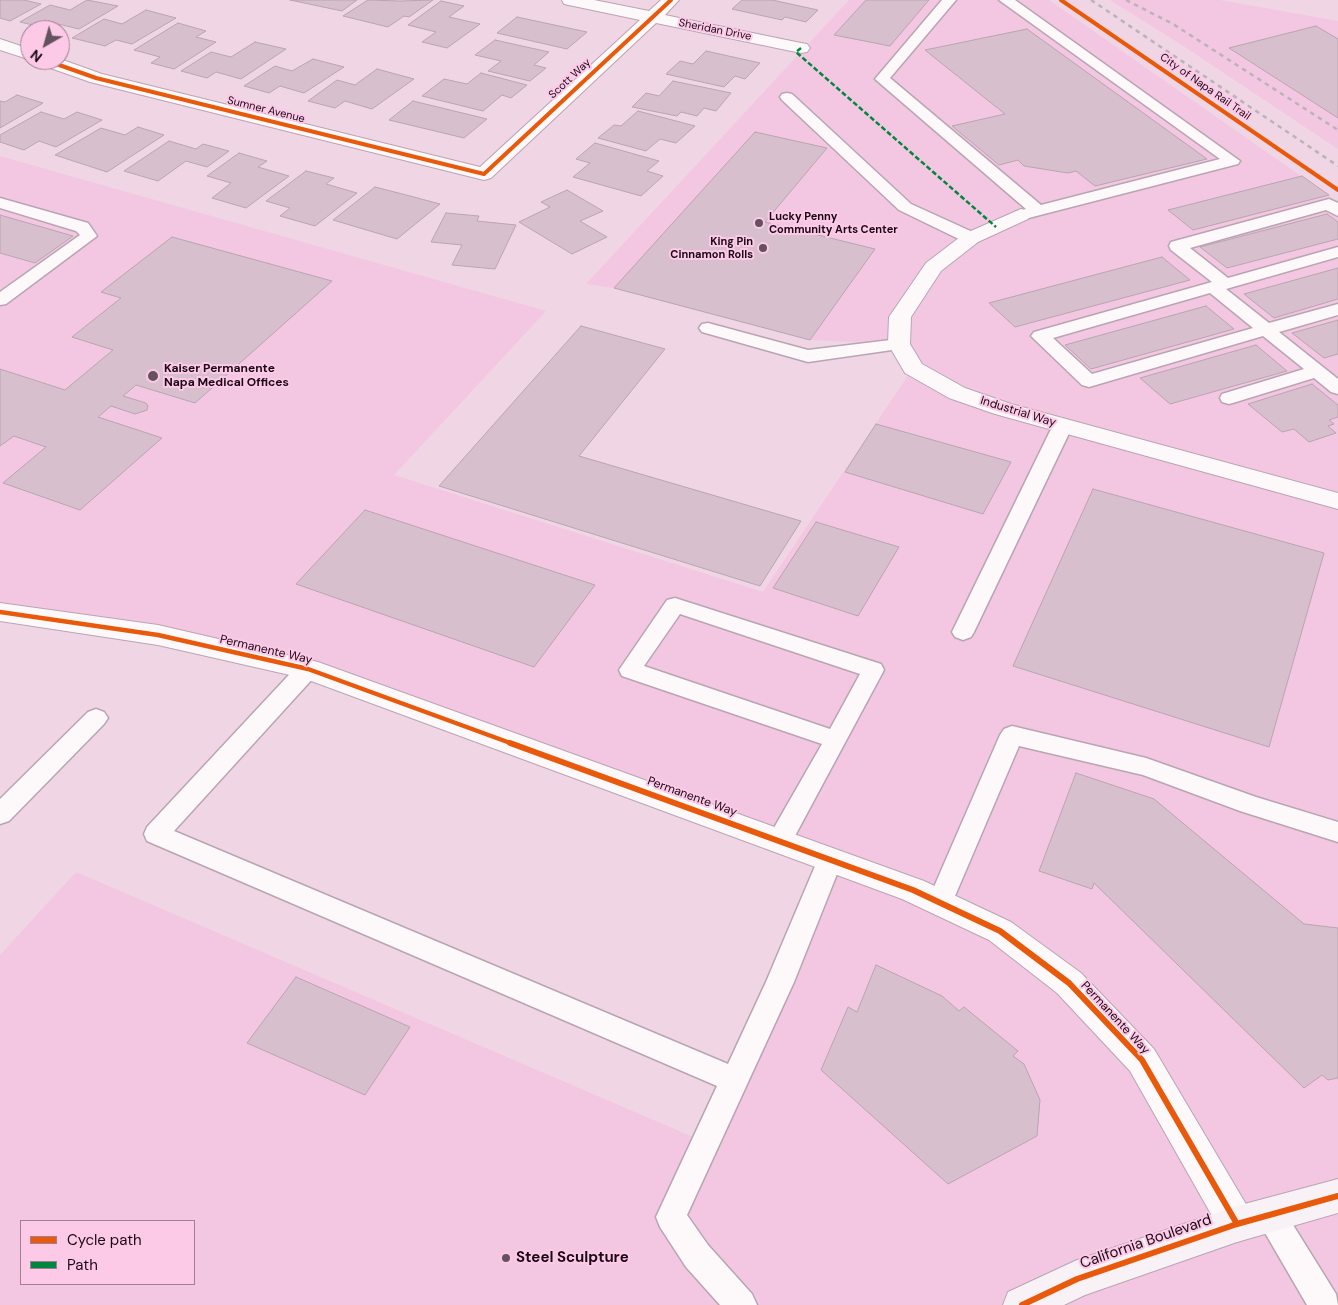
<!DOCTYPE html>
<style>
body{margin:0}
#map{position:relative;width:1338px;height:1305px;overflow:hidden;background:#f0d5e5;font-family:"DM Sans",sans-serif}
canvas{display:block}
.legend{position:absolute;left:20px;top:1220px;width:175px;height:65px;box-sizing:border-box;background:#fcc9e7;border:1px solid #a27d93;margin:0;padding:6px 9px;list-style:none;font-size:15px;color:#1b0a15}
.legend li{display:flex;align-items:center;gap:10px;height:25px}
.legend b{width:25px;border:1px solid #a27d93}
.north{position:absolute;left:20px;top:20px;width:50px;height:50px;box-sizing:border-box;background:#fcc9e7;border:1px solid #a27d93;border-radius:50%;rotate:218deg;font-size:14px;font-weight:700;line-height:20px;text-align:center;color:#1b0a15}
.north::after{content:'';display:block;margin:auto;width:18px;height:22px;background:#66515e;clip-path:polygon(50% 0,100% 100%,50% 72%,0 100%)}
</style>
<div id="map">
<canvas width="1338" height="1305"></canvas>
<ul class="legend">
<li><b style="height:6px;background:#e8590c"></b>Cycle path</li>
<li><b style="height:6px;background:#00873e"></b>Path</li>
</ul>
<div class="north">N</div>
</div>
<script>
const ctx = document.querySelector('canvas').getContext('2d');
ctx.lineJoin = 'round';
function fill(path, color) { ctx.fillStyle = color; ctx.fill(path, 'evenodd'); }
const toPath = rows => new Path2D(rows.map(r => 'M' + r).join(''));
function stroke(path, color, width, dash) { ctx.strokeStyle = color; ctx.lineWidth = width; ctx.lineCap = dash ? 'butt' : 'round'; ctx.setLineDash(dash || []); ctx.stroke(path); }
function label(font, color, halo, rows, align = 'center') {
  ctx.font = font + ' "DM Sans",sans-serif'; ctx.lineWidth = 4; ctx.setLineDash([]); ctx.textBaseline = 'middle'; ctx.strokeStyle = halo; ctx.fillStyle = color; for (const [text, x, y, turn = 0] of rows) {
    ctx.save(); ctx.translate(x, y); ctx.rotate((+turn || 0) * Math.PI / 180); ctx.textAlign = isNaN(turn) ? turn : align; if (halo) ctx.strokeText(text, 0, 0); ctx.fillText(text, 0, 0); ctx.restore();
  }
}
const built = toPath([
 [849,0,1049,0,1338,202,1338,1305,0,1305,0,955,76,872,707,1143,830,859,308,669,0,612,0,156,546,311,394,475,763,592,913,368,899,344,810,340,614,288,586,284],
 [21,1221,194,1221,194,1284,21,1284],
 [1110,0,1220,0,1338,21,1338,149,1185,47]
]);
const building = toPath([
 [0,0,24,0,41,4,10,21,0,18,0,0],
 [87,0,118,6,79,29,54,23,45,28,20,22,50,5,70,10,87,0],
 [290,0,357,0,342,11,290,0],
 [368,0,400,1,433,0,409,17,404,16,388,27,343,16,368,0],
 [742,0,772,0,818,10,806,22,785,17,782,20,732,9,742,0],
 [866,0,929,0,890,46,834,35,866,0],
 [441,1,464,6,449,17,480,24,447,48,422,42,436,32,408,25,441,1],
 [146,10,176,18,132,44,116,40,105,46,72,38,104,19,122,24,146,10],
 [517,17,587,32,567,49,497,33,517,17],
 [178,23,206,31,196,37,216,42,174,69,151,63,160,57,134,50,178,23],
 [1316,26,1338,39,1338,118,1229,48,1316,26],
 [1027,29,1207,159,1095,186,1076,171,1068,173,1024,166,1018,160,999,165,952,126,1005,114,925,50,1027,29],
 [495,40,549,52,534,65,546,68,530,81,488,71,501,61,475,55,495,40],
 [255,42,286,49,241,79,216,72,207,78,181,71,211,52,231,57,255,42],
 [706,51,760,63,745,79,735,76,724,87,666,74,680,61,693,64,706,51],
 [313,59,344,67,304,93,280,86,269,93,244,86,275,66,292,71,313,59],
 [377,69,414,79,372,109,345,101,335,108,308,101,337,80,355,85,377,69],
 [481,73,527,85,511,98,502,95,483,111,422,96,444,79,467,84,481,73],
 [673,81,731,93,716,111,704,108,697,116,681,112,677,116,632,107,646,93,659,96,673,81],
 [17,95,43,103,0,128,0,101,5,102,17,95],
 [413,101,487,119,464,138,389,120,413,101],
 [638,111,695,126,676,143,660,139,646,151,598,138,614,125,621,126,638,111],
 [41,112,64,119,77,112,102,120,56,147,39,141,24,150,0,142,0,135,41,112],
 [138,127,164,135,107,172,55,155,101,128,125,135,138,127],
 [755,132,827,148,765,222,875,249,810,340,614,288,755,132],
 [169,141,196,149,203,144,229,151,207,167,186,161,158,181,124,171,169,141],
 [595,143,659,161,647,171,663,176,641,196,573,177,590,163,576,159,595,143],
 [239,153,267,161,258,167,289,176,246,208,212,198,231,183,207,176,239,153],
 [306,171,334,178,326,184,357,193,315,226,280,216,290,208,266,201,306,171],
 [1302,176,1329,195,1193,230,1168,210,1302,176],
 [375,187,410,196,440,204,397,239,333,220,375,187],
 [567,190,603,211,580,221,607,237,572,254,519,222,550,207,541,202,567,190],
 [446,213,479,216,477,221,516,225,495,269,452,265,462,245,431,242,446,213],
 [1327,214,1338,222,1338,239,1227,268,1200,247,1327,214],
 [0,215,73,236,35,263,0,253,0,215],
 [172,237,332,281,195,403,136,385,123,396,146,403,148,406,147,410,135,414,111,406,98,417,162,438,80,510,3,483,46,447,14,436,0,446,0,369,65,390,113,350,72,337,121,298,101,292,172,237],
 [1162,257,1190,280,1015,327,989,303,1162,257],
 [1338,268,1338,299,1274,318,1244,294,1338,268],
 [1206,306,1234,329,1091,369,1065,345,1206,306],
 [1338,320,1338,354,1324,358,1292,333,1338,320],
 [581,326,665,349,579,456,801,521,760,586,439,486,581,326],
 [1256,345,1287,371,1170,404,1140,378,1256,345],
 [1312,384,1338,405,1338,417,1329,420,1334,424,1328,426,1336,433,1309,442,1294,429,1282,432,1248,404,1312,384],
 [876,424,1011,462,983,514,845,472,876,424],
 [1093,489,1324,553,1269,747,1013,666,1093,489],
 [365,510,595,585,534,667,296,584,365,510],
 [816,522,899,547,858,616,773,588,816,522],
 [1076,773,1154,799,1304,924,1338,928,1338,1078,1328,1080,1322,1075,1304,1088,1094,883,1092,889,1039,871,1076,773],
 [876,965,942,996,959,1011,964,1007,1018,1051,1013,1056,1024,1064,1040,1100,1037,1136,948,1184,821,1070,848,1007,857,1012,876,965],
 [296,977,410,1027,365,1095,247,1043,296,977]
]);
const lane = toPath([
 [942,0,956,0,890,78,1041,205,1220,159,999,0,1015,0,1240,161,1238,164,1044,214,1021,220,1015,218,1013,215,1015,212,1026,209,875,79,942,0],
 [787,93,792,94,911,204,977,234,979,238,977,242,965,242,899,210,782,100,780,97,782,94,787,93],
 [0,198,88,223,97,236,6,304,0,305,0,292,80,235,76,231,0,208,0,198],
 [1329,199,1338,203,1338,216,1326,210,1190,248,1228,278,1338,247,1338,257,1226,289,1269,323,1338,304,1338,315,1279,332,1338,379,1338,394,1331,392,1314,378,1236,402,1229,404,1222,402,1220,398,1222,394,1304,369,1263,336,1089,387,1082,385,1031,336,1034,332,1212,282,1171,250,1169,246,1171,242,1329,199],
 [1210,293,1253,328,1092,374,1053,338,1210,293],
 [708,323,808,350,899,339,905,340,908,344,905,348,899,349,808,362,702,332,699,328,702,324,708,323],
 [1063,419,1070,421,1073,425,974,632,971,637,963,640,955,637,952,632,1053,425,1056,421,1063,419],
 [675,598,881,664,884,670,789,847,780,850,771,847,767,840,822,744,622,676,619,670,667,600,675,598],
 [680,614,860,674,830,729,644,666,680,614],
 [308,661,316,663,319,669,316,675,174,831,728,1064,766,982,821,852,830,849,839,852,843,859,794,982,687,1215,708,1245,752,1294,757,1305,720,1305,686,1267,660,1227,656,1217,717,1086,147,841,144,834,147,827,300,663,308,661],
 [96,709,104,712,108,718,104,724,9,821,0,824,0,799,88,712,96,709],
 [1012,726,1146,758,1256,797,1338,822,1338,842,1240,811,1143,775,1019,746,949,910,940,914,931,910,927,903,1000,735,1004,729,1012,726],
 [1269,1200,1280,1204,1336,1294,1338,1305,1307,1305,1254,1214,1258,1204,1269,1200]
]);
const street = toPath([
 [562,0,594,0,649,11,661,0,679,0,665,15,801,43,807,44,810,48,807,52,801,53,656,23,491,178,484,180,90,82,39,64,36,60,60,59,102,74,480,167,640,20,564,4,562,0],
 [0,39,30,49,31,60,0,50,0,39],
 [1021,209,1028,211,1031,215,1028,219,978,242,941,271,911,317,910,344,922,364,965,388,1011,404,1338,493,1338,509,995,414,949,398,905,373,888,344,889,317,926,263,964,234,1021,209],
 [0,603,158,625,318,662,924,881,1011,922,1081,973,1154,1049,1250,1211,1256,1224,1250,1237,1237,1242,1224,1237,1130,1071,1057,993,989,940,902,899,303,678,158,645,0,621,0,603]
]);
const secondary = toPath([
 [1338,1179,1338,1213,1237,1242,1085,1295,1064,1305,1003,1305,1008,1292,1077,1260,1237,1206,1338,1179]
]);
const rail = toPath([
 [1091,0,1338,166],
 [1126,0,1173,24,1338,130]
]);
const quiet = toPath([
 [801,48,796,52,996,227]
]);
const cyclewayFar2 = toPath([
 [1061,0,1338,190],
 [45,60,96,78,484,174,671,0]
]);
const cyclewayFar1 = toPath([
 [0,612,158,635,308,669,513,744]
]);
const cycleway = toPath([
 [510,743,913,890,1000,931,1069,983,1142,1060,1237,1224],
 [1022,1305,1077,1279,1237,1224,1338,1196]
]);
const markers = [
 [759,223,5,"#66515e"],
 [763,248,5,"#66515e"],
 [153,376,6,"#66515e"],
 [506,1258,5,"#66515e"]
];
const farStreetnames = [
 ["Sheridan Drive",715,30,11],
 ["Scott Way",570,79,-43],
 ["City of Napa Rail Trail",1205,87,35],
 ["Sumner Avenue",266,110,14]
];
const farPoinames = [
 ["Lucky Penny",769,217],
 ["Community Arts Center",769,230],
 ["King Pin",753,242,"right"],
 ["Cinnamon Rolls",753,255,"right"]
];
const poiNames = [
 ["Kaiser Permanente",164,369],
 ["Napa Medical Offices",164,383]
];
const streetNames = [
 ["Industrial Way",1018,412,17],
 ["Permanente Way",266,650,13],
 ["Permanente Way",692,797,20],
 ["Permanente Way",1115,1018,47]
];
const nearStreetnames = [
 ["California Boulevard",1146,1242,-19]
];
const nearPoinames = [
 ["Steel Sculpture",516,1258]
];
fill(built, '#f3c7e1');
fill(building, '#d8bfce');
stroke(building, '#b9a5b1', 1);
stroke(lane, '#b9a5b1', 3);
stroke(street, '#b9a5b1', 2);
stroke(secondary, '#b9a5b1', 2);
fill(lane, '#fdf9fb');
fill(street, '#fdf9fb');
fill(secondary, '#f8f1f6');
stroke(rail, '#bab3b7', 2.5, [4.5, 4.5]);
stroke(quiet, '#00873e', 2.5, [5, 2.5]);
stroke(cyclewayFar2, '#e8590c', 4);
stroke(cyclewayFar1, '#e8590c', 4.5);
stroke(cycleway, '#e8590c', 6);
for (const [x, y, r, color] of markers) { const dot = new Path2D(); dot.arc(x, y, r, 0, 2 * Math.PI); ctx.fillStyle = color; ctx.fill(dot); stroke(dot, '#fcc9e7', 2); }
label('11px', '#1b0a15', '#fcc9e7', farStreetnames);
label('bold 11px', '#1b0a15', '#fcc9e7', farPoinames, 'left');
label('bold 12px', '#1b0a15', '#fcc9e7', poiNames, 'left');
label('12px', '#1b0a15', '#fcc9e7', streetNames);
label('15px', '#1b0a15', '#fcc9e7', nearStreetnames);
label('bold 15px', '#1b0a15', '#fcc9e7', nearPoinames, 'left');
</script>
